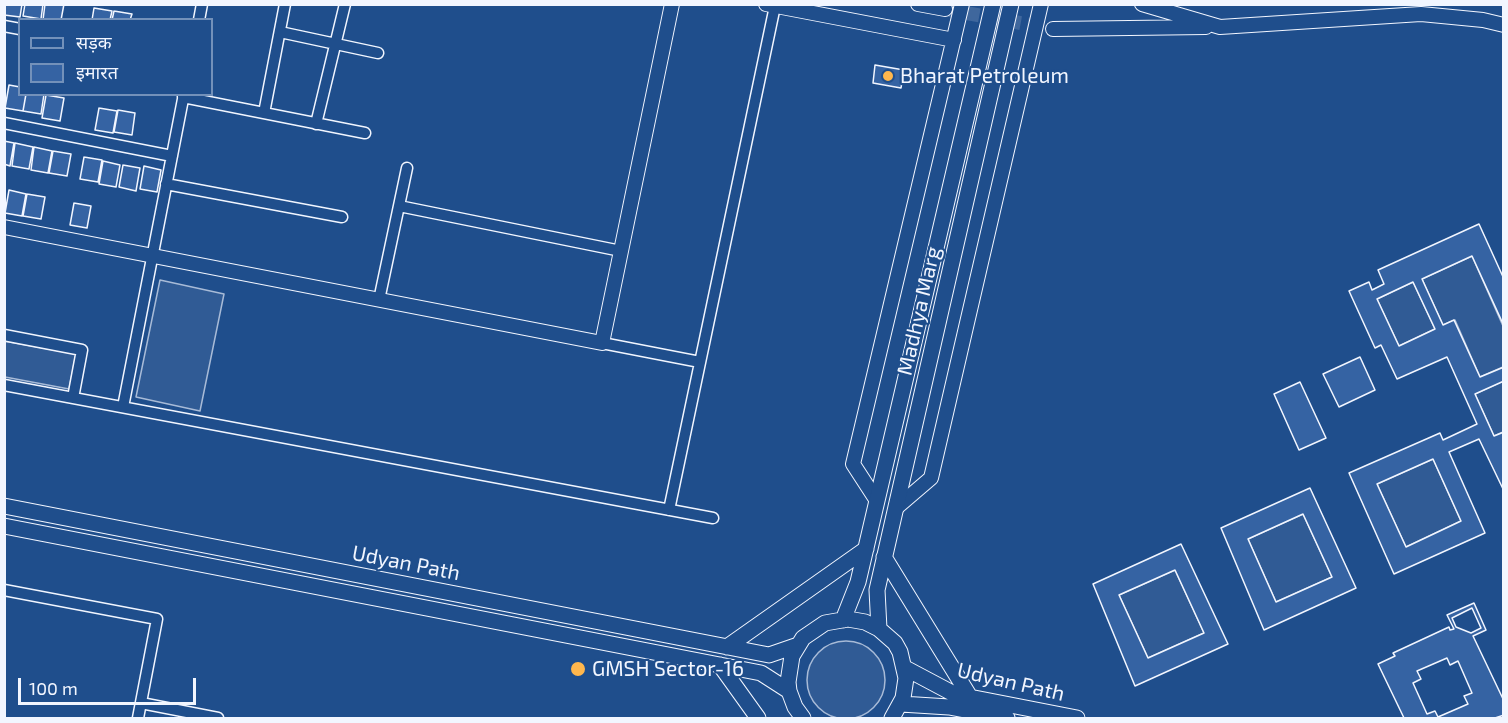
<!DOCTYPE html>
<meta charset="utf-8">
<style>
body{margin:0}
#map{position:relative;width:1508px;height:723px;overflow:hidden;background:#1f4e8c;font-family:"Exo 2","Noto Sans Devanagari",sans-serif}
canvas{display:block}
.frame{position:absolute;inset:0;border:6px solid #f2f6ff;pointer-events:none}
.legend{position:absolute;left:18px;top:18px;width:195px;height:78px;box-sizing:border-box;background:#1f4e8c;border:2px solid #7391ba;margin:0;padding:8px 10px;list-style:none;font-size:18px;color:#f2f6ff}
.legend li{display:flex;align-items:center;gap:12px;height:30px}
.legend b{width:30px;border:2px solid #7391ba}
.scale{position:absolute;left:18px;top:678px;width:178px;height:27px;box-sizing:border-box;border:3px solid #f2f6ff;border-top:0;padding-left:8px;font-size:18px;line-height:21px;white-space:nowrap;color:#f2f6ff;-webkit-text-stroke:4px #1f4e8c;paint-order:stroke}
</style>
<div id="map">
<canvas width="1508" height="723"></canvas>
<div class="frame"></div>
<ul class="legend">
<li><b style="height:8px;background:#1f4e8c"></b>सड़क</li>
<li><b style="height:16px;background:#3563a3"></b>इमारत</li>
</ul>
<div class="scale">100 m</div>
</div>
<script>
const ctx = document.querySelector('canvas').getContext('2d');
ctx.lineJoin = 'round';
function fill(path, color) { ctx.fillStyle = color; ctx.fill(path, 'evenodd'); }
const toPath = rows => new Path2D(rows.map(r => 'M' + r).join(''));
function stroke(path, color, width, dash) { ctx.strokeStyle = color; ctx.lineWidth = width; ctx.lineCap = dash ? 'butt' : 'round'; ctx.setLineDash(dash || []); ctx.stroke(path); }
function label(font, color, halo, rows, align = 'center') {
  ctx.font = font + ' "Exo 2",sans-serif'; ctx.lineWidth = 4.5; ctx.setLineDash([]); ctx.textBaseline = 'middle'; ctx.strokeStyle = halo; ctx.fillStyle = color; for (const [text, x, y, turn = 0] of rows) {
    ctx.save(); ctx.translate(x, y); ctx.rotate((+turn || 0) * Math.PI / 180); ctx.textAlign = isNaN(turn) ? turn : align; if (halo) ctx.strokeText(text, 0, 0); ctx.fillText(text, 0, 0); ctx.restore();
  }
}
const built = toPath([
 [1472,256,1503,326,1503,367,1480,377,1455,320,1443,325,1422,279,1472,256],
 [160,280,224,294,200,411,136,397,160,280],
 [1413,282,1435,329,1399,346,1377,299,1413,282],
 [4,341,76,354,69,389,5,377,4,341],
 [1503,381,1503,432,1494,436,1475,394,1503,381],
 [1433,459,1461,521,1406,547,1377,484,1433,459],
 [1303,514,1332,577,1276,602,1248,539,1303,514],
 [1175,570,1204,633,1148,658,1119,595,1175,570],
 '807 680a39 39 0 1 1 78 0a39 39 0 1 1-78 0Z'
]);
const building = toPath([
 [4,4,22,4,20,17,4,15,4,4],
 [25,4,43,4,41,19,23,16,25,4],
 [45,4,64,4,61,20,43,20,45,4],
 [94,8,112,11,110,20,92,20,94,8],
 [114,11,132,14,130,20,112,20,114,11],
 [875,65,904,70,901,88,873,83,875,65],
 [9,85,20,87,20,94,26,94,23,111,5,108,9,85],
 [26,94,44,94,41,114,23,111,26,94],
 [46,95,64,98,60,121,42,118,46,95],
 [99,108,117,111,113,133,95,130,99,108],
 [118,110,135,113,132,135,114,132,118,110],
 [4,141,14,143,10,166,4,164,4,141],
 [15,143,33,147,29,169,12,166,15,143],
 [34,147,52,151,48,173,31,170,34,147],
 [53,151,71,154,67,176,49,173,53,151],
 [84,157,102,160,98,182,80,179,84,157],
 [103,161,120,165,116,187,99,184,103,161],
 [123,165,140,168,136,191,119,187,123,165],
 [144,166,161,170,157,192,140,189,144,166],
 [9,190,26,194,22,216,5,213,9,190],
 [27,194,45,197,41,219,23,216,27,194],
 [74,203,91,206,87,228,70,225,74,203],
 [1479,224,1504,279,1504,326,1472,256,1422,279,1443,325,1454,320,1480,377,1504,367,1504,381,1475,394,1494,436,1504,432,1504,491,1479,439,1449,452,1485,533,1394,574,1349,473,1440,433,1443,440,1477,424,1447,357,1397,379,1381,345,1375,348,1349,291,1369,282,1372,290,1384,284,1378,270,1479,224],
 [1413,282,1435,329,1399,346,1377,299,1413,282],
 [1433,459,1461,521,1406,547,1377,484,1433,459],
 [1360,357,1375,390,1339,407,1323,374,1360,357],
 [1300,382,1326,438,1299,450,1274,394,1300,382],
 [1310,488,1356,588,1264,630,1221,528,1310,488],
 [1303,514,1332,577,1276,602,1248,539,1303,514],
 [1181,544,1228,644,1135,686,1093,584,1181,544],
 [1175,570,1204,633,1148,658,1119,595,1175,570],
 [1474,603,1486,630,1473,636,1504,701,1504,715,1495,718,1404,718,1378,664,1395,656,1393,653,1449,627,1450,630,1454,629,1447,615,1474,603],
 [1472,608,1481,628,1471,633,1456,627,1452,618,1472,608],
 [1447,658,1450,665,1458,661,1472,693,1464,696,1468,704,1438,717,1435,711,1427,714,1413,683,1421,679,1417,671,1447,658]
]);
const tertiaryTunnel = toPath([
 [945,9,1053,29]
]);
const minor = toPath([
 [199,20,202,4],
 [4,26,20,29],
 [280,32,378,53],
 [183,97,365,133],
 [264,113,285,4],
 [4,123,172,156],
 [316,124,345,4],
 [166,184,342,217],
 [399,206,621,251],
 [379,300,407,168],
 [4,335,82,350,73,398],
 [602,343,700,362],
 [4,385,713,518],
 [123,407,184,94],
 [669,510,775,6],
 [4,590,157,619,138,718],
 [141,703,218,718]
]);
const tertiary = toPath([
 [766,4,954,40],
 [918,4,945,9],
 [1142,4,1220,27,1421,14,1483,20,1504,25],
 [1053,29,1206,27],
 [4,227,602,343,672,4],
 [877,501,853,464,962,4],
 [896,508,931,478,1041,4]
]);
const secondary = toPath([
 [4,506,769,655,798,645],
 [4,526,761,673,789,691],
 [884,557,970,697],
 [843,620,858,582,993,4],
 [879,629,877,590,1011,4],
 [727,647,866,549],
 [720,665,758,718],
 [905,668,954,694,1077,718],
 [901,704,949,707,1007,718],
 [803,718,795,707,789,691,788,682,792,656,803,638,825,623,848,619,865,622,879,629,895,643,900,652,906,678,903,698,892,718]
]);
const markers = [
 [888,76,6,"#ffb74d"],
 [578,669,8,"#ffb74d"]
];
const poiNames = [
 ["Bharat Petroleum",900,76],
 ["GMSH Sector-16",592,669]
];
const streetNames = [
 ["Madhya Marg",919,311,-77],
 ["Udyan Path",406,563,11],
 ["Udyan Path",1011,682,13]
];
fill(built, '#305b95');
stroke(built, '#a8bbd7', 1.5);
fill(building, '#3563a3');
stroke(building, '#f2f6ff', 1.5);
stroke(tertiaryTunnel, '#3f679d', 14, [14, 7]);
stroke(minor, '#f2f6ff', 13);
stroke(tertiary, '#f2f6ff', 16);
stroke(secondary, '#f2f6ff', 17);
stroke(minor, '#1f4e8c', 10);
stroke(tertiary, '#1f4e8c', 14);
stroke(secondary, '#1f4e8c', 15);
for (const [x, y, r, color] of markers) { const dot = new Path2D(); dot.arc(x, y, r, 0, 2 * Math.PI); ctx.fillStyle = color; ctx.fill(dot); stroke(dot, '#1f4e8c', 2); }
label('21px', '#f2f6ff', '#1f4e8c', poiNames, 'left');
label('21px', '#f2f6ff', '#1f4e8c', streetNames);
</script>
